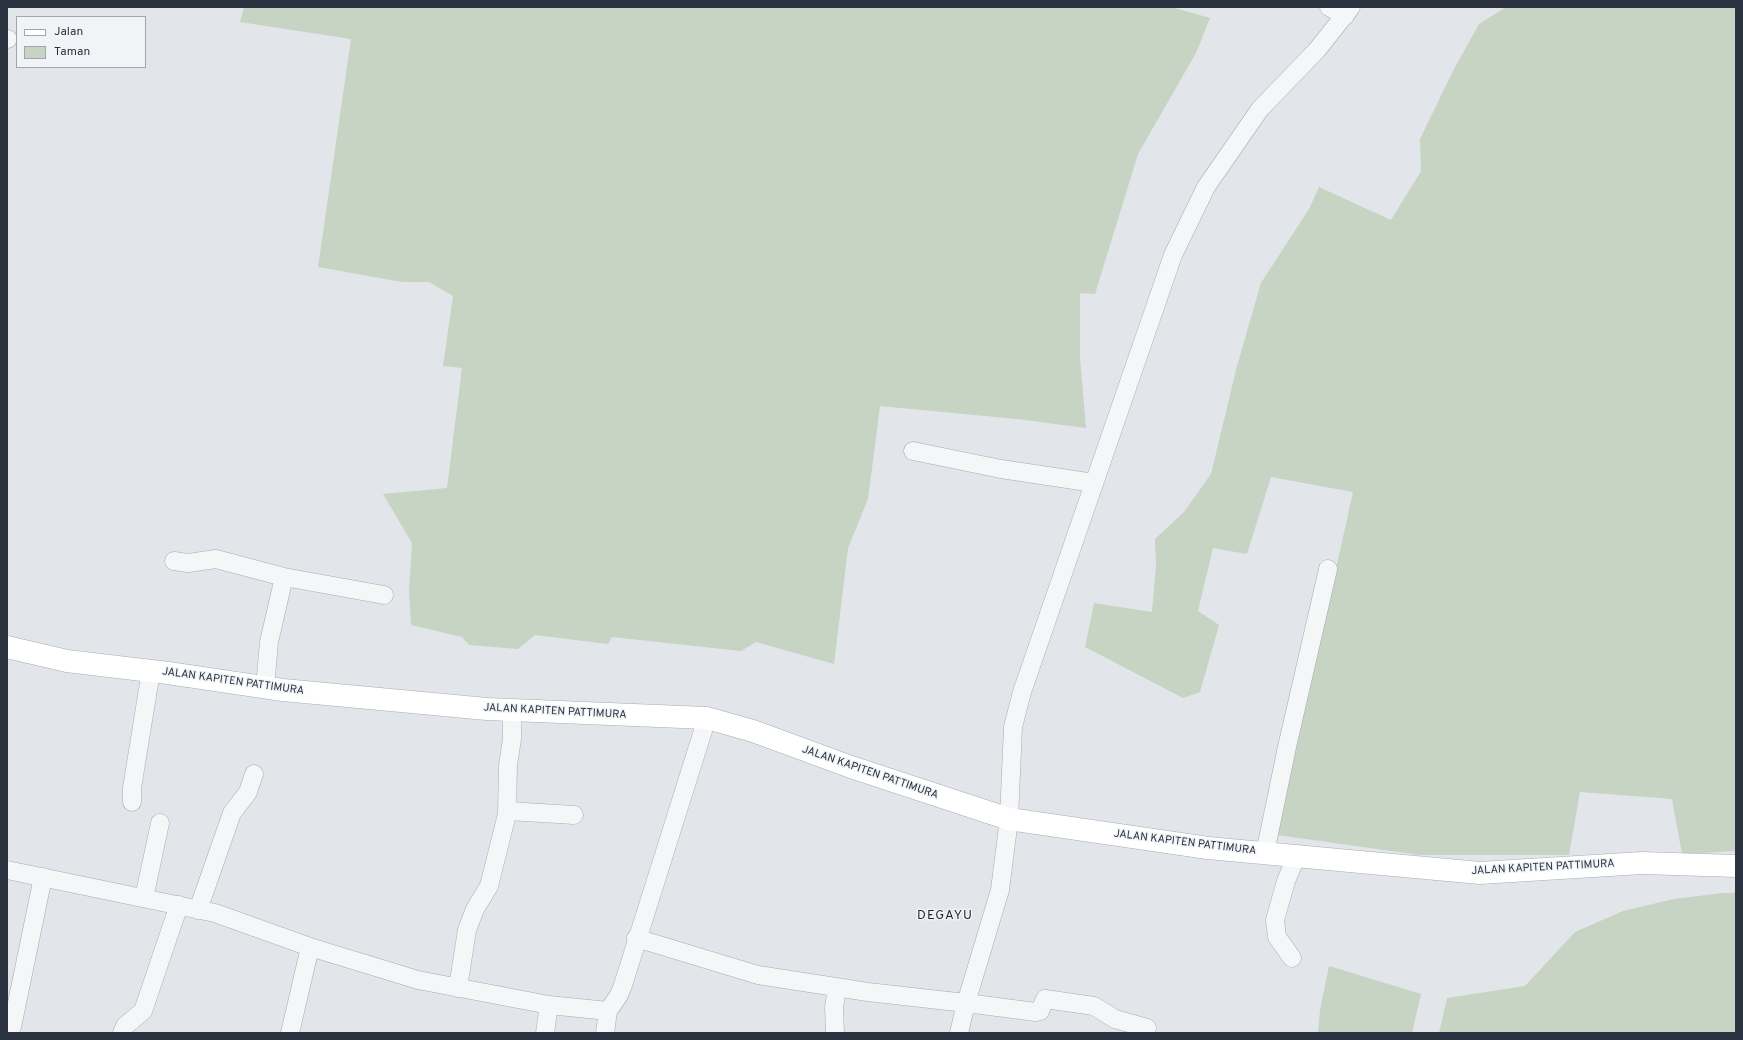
<!DOCTYPE html>
<style>
body{margin:0}
#map{position:relative;width:1743px;height:1040px;overflow:hidden;background:#e2e5e9;font-family:Overpass,sans-serif}
canvas{display:block}
.frame{position:absolute;inset:0;border:8px solid #2b3340;pointer-events:none}
.legend{position:absolute;left:16px;top:16px;width:130px;height:52px;box-sizing:border-box;background:#f1f4f7;border:1px solid #a2a7ae;margin:0;padding:5px 7px;list-style:none;font-size:12px;color:#2b3340}
.legend li{display:flex;align-items:center;gap:8px;height:20px}
.legend b{width:20px;border:1px solid #a2a7ae}
</style>
<div id="map">
<canvas width="1743" height="1040"></canvas>
<div class="frame"></div>
<ul class="legend">
<li><b style="height:5px;background:#fff"></b>Jalan</li>
<li><b style="height:11px;background:#c7d3c3"></b>Taman</li>
</ul>
</div>
<script>
const ctx = document.querySelector('canvas').getContext('2d');
ctx.lineJoin = 'round';
function fill(path, color) { ctx.fillStyle = color; ctx.fill(path, 'evenodd'); }
const toPath = rows => new Path2D(rows.map(r => 'M' + r).join(''));
function stroke(path, color, width, dash) { ctx.strokeStyle = color; ctx.lineWidth = width; ctx.lineCap = dash ? 'butt' : 'round'; ctx.setLineDash(dash || []); ctx.stroke(path); }
function label(font, color, halo, rows, align = 'center') {
  ctx.font = font + ' Overpass,sans-serif'; ctx.lineWidth = 3; ctx.setLineDash([]); ctx.textBaseline = 'middle'; ctx.strokeStyle = halo; ctx.fillStyle = color; for (const [text, x, y, turn = 0] of rows) {
    ctx.save(); ctx.translate(x, y); ctx.rotate((+turn || 0) * Math.PI / 180); ctx.textAlign = isNaN(turn) ? turn : align; if (halo) ctx.strokeText(text, 0, 0); ctx.fillText(text, 0, 0); ctx.restore();
  }
}
const green = toPath([
 [244,7,1171,7,1210,18,1196,53,1138,154,1095,294,1080,293,1080,357,1086,428,1017,419,880,406,868,499,848,548,834,664,756,642,741,651,612,637,608,644,535,635,518,649,469,645,462,637,411,625,409,590,412,543,383,494,447,488,462,368,443,366,453,296,429,282,402,282,318,267,351,39,240,22],
 [1506,7,1736,7,1736,851,1682,854,1672,799,1580,792,1569,855,1420,855,1277,835,1353,492,1271,477,1247,554,1213,548,1198,611,1219,625,1200,692,1183,698,1085,647,1094,603,1152,612,1156,565,1155,539,1184,512,1211,474,1237,366,1261,283,1309,209,1319,187,1391,220,1421,171,1420,139,1454,69,1479,24],
 [1722,893,1736,893,1736,1033,1439,1033,1447,998,1525,986,1575,932,1623,911,1674,899],
 [1329,966,1421,994,1412,1033,1318,1033,1320,1010]
]);
const street = toPath([
 [1329,7,1345,16],
 [7,39,8,39],
 [913,451,1001,469,1094,483],
 [174,561,188,563,216,559,284,577,384,595],
 [265,688,269,642,284,577],
 [132,802,132,788,151,671],
 [508,811,574,815],
 [1265,853,1287,747,1328,569],
 [7,870,215,913,310,947,418,980,549,1005,608,1011,619,995,623,985,707,718],
 [144,898,160,823],
 [198,910,232,813,248,792,254,774],
 [636,938,758,975,868,992,966,1003,1000,890,1009,819,1013,727,1022,692,1173,255,1206,187,1260,109,1317,50,1351,7],
 [1292,958,1277,937,1275,920,1286,881,1297,855],
 [458,988,467,930,475,909,489,886,507,814,508,765,512,739,512,710],
 [7,1033,12,1027,43,877],
 [122,1033,125,1026,143,1011,179,905],
 [290,1033,310,947],
 [545,1033,549,1005],
 [605,1033,608,1011],
 [835,1033,834,1008,837,987],
 [959,1033,966,1003,1036,1012,1040,1011,1045,999,1094,1006,1115,1019,1147,1028]
]);
const secondary = toPath([
 [7,647,67,661,168,673,283,690,487,709,707,718,753,731,851,767,1009,819,1208,848,1480,873,1642,863,1736,866]
]);
const streetNames = [
 ["JALAN KAPITEN PATTIMURA",233,682,8],
 ["JALAN KAPITEN PATTIMURA",555,712,3],
 ["JALAN KAPITEN PATTIMURA",870,773,19],
 ["JALAN KAPITEN PATTIMURA",1185,843,7],
 ["JALAN KAPITEN PATTIMURA",1543,868,-3]
];
const quarterNames = [
 ["DEGAYU",945,916]
];
fill(green, '#c7d3c3');
stroke(street, '#a7acb3', 19);
stroke(secondary, '#a7acb3', 23);
stroke(street, '#f4f6f8', 18);
stroke(secondary, '#fff', 22);
label('11px', '#2b3340', '#f1f4f7', streetNames);
ctx.letterSpacing = '1px';
label('13px', '#1d2431', '#f1f4f7', quarterNames);
ctx.letterSpacing = '0px';
</script>
